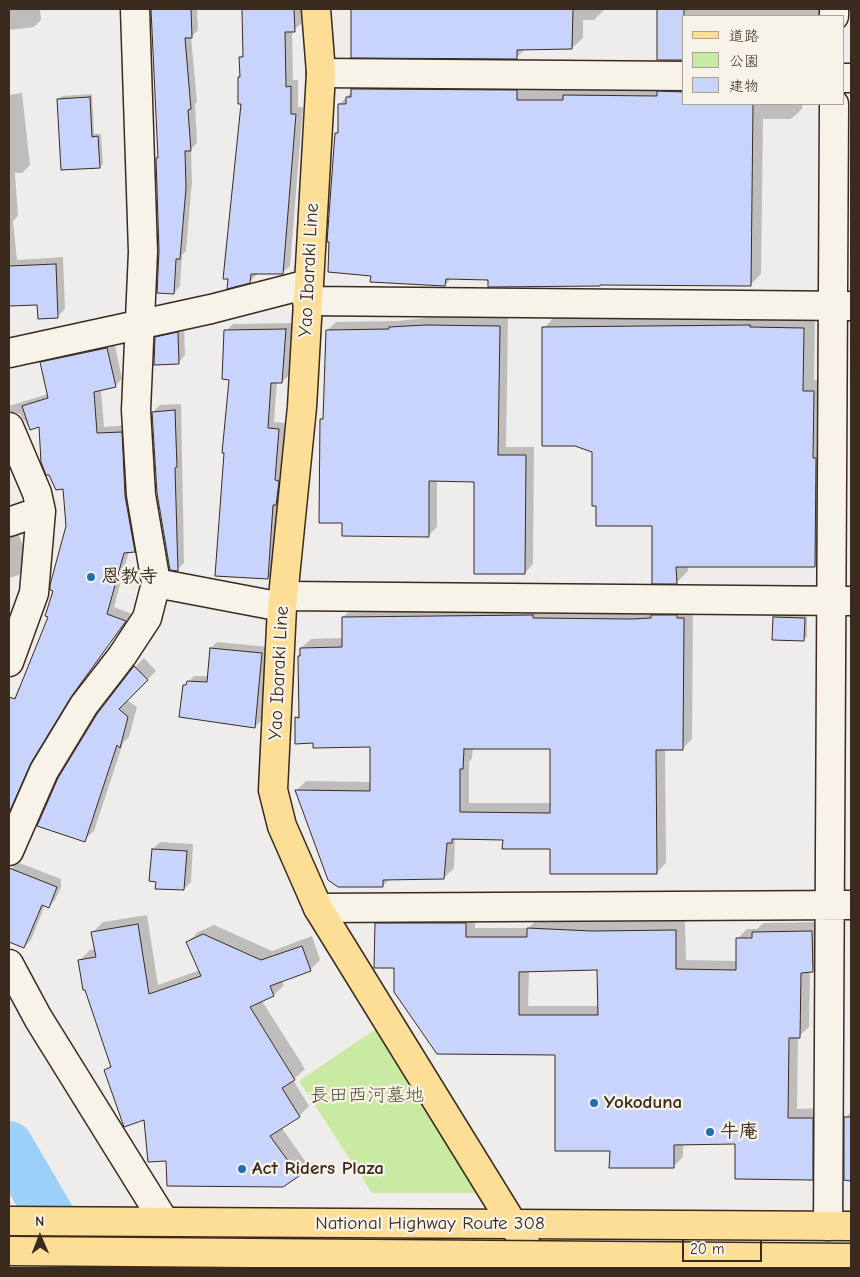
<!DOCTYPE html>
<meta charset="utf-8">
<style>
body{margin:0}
#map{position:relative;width:860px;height:1277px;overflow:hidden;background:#eeedec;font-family:"Comic Neue","Klee One",sans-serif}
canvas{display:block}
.frame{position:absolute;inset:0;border:10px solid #3b2a1e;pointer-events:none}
.legend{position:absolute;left:682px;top:15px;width:162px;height:90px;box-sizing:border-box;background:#f7f3e8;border:1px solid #aca397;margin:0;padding:6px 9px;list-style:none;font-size:15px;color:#3b2a1e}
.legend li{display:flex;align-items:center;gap:10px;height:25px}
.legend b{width:25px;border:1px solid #aca397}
.north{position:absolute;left:15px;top:1212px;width:50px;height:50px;-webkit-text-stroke:4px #f7f3e8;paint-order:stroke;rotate:359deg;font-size:14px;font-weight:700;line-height:20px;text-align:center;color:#3b2a1e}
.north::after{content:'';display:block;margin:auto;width:18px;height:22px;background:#3b2a1e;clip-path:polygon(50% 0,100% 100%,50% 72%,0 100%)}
.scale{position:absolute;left:682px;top:1240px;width:80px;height:22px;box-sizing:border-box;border:2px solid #3b2a1e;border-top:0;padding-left:6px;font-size:15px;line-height:18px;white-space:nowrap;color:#3b2a1e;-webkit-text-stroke:4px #f7f3e8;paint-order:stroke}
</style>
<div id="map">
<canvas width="860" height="1277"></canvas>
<div class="frame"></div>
<ul class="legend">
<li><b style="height:6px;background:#fcde96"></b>道路</li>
<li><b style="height:14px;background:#c8eaa3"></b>公園</li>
<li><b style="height:14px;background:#c9d4fc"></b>建物</li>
</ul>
<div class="north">N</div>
<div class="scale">20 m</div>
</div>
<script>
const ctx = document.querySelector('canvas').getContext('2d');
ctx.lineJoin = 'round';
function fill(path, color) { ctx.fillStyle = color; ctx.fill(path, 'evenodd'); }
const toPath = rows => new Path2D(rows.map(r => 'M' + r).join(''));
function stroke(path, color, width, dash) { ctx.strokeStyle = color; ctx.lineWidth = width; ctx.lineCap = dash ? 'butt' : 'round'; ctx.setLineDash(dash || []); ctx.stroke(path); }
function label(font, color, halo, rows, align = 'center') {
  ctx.font = font + ' "Comic Neue","Klee One",sans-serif'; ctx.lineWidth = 4.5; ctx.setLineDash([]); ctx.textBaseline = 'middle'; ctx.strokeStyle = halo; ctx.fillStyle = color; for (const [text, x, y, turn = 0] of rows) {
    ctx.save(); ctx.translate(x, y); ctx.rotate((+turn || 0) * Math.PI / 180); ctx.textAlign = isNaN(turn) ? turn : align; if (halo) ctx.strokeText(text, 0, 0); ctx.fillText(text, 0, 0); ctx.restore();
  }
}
const green = toPath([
 [380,1026,478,1193,372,1193,299,1081]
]);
const shadow = toPath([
 [9,9,40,9,41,20,34,27,9,30],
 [151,9,197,9,198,30,191,37,197,102,195,104,197,143,191,149,192,181,186,251,182,255,180,286,174,293,160,252,157,158,159,156],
 [243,9,301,9,302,23,292,31,293,80,298,80,298,107,303,107,290,266,282,273,257,274,250,282,242,103,239,103,240,57,244,54],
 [353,9,605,9,594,20,583,20,583,38,572,48,526,48,516,58,353,56],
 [658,9,823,9,823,16,684,16,658,59],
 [363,79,527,80,527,90,570,90,575,85,684,81,684,104,802,104,802,109,791,119,763,119,761,274,750,285,452,278,445,285,372,274,336,134,339,130,339,105],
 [9,93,9,95,22,93,30,165,22,173,15,173,18,216,13,221,17,260,63,257,65,309,58,316,39,304,9,305],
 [92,94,94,134,101,134,103,164,100,167,58,99,62,96],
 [555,316,815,317,814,380,825,380,826,555,815,566,688,565,688,571,676,583,653,525,593,452,544,328],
 [436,317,508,318,506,447,534,447,533,564,525,573,475,481,437,480,437,527,428,536,343,522,321,420,325,417,328,330,336,322,397,321],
 [293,323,289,375,282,382,277,382,274,422,285,423,275,571,268,578,231,379,226,331,233,324],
 [184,326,185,355,178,363,156,338,163,331],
 [114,341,122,379,115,386,101,389,104,427,128,425,141,544,134,551,129,551,114,607,132,614,77,688,37,755,9,819,9,710,18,689,23,683,50,616,68,526,65,488,40,425,30,429,20,414,9,411,9,406,48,394,41,363,48,356],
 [181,404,184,563,177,570,153,412,160,405],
 [18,533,27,557,26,567,19,575,9,578,9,536],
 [353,608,693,609,692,739,682,749,665,748,666,863,656,873,504,839,455,838,454,868,444,878,390,878,383,886,296,791,306,781,371,782,372,746,314,742,296,718,300,713,299,656,301,648,311,639,343,638,343,617],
 [473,747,552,748,551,803,469,803,469,762,472,758],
 [777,614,807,615,807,637,803,640,774,617],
 [217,642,268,647,261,721,255,727,185,685,194,676,209,676,211,648],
 [144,658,156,671,127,700,137,707,129,737,123,743,94,831,84,840,39,825,135,667],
 [160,842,193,844,191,882,184,889,157,880,153,849],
 [17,862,61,879,61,887,55,900,48,907,45,905,31,940,24,947,9,941,9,872],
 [386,914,475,914,475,928,528,928,538,919,602,922,685,921,686,960,737,961,737,939,747,929,757,929,763,923,821,922,822,961,810,971,809,1027,798,1037,797,1109,822,1108,822,1169,812,1179,736,1143,683,1144,683,1157,673,1167,611,1150,556,1053,396,967,376,924],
 [598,969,599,1006,528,1006,529,971],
 [147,915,158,985,200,970,188,942,198,932,214,925,272,951,312,936,320,960,310,970,281,980,284,985,274,995,262,1001,305,1069,293,1080,309,1106,299,1116,281,1127,308,1165,298,1175,168,1159,145,1118,106,1070,112,1064,80,960,90,950,96,949,93,932,103,922],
 [851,1049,851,1195,845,1118,851,1112]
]);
const river = toPath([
 [9,1145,81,1268]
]);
const building = toPath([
 [151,9,191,9,192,38,185,38,191,109,188,110,191,151,185,151,186,188,180,259,176,259,174,294,157,293,159,251,156,158,158,158,151,9],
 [242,9,294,9,295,32,285,32,286,87,291,86,291,114,296,114,283,274,251,274,250,283,227,289,228,279,223,279,241,104,238,104,238,77,240,77,239,57,243,57,242,9],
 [351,9,573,9,572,49,517,50,517,59,351,58,351,9],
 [657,9,684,9,684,60,657,60,657,9],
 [351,89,517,90,517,100,563,100,563,95,657,96,657,91,684,92,684,104,753,104,751,286,600,285,600,286,488,287,488,280,446,279,445,286,370,282,371,276,328,272,329,242,327,242,335,133,338,133,338,104,346,104,346,97,351,97,351,89],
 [90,97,92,137,98,136,100,168,61,170,57,99,90,97],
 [56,264,58,318,38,319,37,305,9,306,9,266,56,264],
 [426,325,500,326,498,455,526,455,525,574,474,574,474,482,429,481,429,537,342,536,342,523,319,523,320,419,323,419,326,330,389,329,389,327,426,325],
 [750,325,750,327,804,328,803,391,814,391,813,458,816,458,815,567,676,567,677,584,652,584,652,526,596,526,596,506,592,506,592,452,575,446,542,446,542,327,750,325],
 [286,329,282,383,271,383,268,428,279,429,275,480,279,481,276,505,273,505,268,579,215,576,224,453,222,453,229,380,222,379,224,330,286,329],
 [178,332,179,364,154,365,155,337,178,332],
 [107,348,116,387,94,392,97,433,122,432,125,496,135,552,124,553,107,614,126,621,71,697,31,763,9,813,9,697,15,699,48,617,45,616,53,591,50,590,50,585,66,526,63,489,56,490,49,475,46,475,41,462,39,427,30,430,22,406,48,398,40,362,107,348],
 [175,410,177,467,175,468,178,571,170,570,157,493,152,412,175,410],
 [533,615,533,618,632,619,651,618,651,615,677,615,677,618,684,618,683,750,656,750,657,874,550,874,550,849,502,849,503,840,452,839,452,843,447,843,444,879,383,880,383,887,338,887,328,880,295,790,370,791,370,747,313,748,313,743,295,744,295,717,299,718,298,656,300,656,300,648,342,647,342,617,533,615],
 [464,749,550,749,550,813,460,812,460,769,463,769,464,749],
 [773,617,805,618,804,641,772,640,773,617],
 [210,648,262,653,255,728,179,717,183,685,186,685,187,681,207,682,210,648],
 [134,666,148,680,119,709,128,717,120,748,117,745,85,842,37,826,58,778,97,714,134,666],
 [152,849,187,851,184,890,155,889,156,882,149,881,152,849],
 [9,868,57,887,49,908,42,905,24,948,9,942,9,868],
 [375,923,466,923,466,937,527,937,527,928,592,931,676,930,676,969,736,970,736,938,752,938,752,932,812,931,813,972,801,973,800,1038,789,1038,788,1118,813,1118,813,1180,735,1179,735,1144,674,1145,674,1168,609,1168,610,1151,555,1151,555,1055,437,1054,394,992,394,968,374,968,375,923],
 [597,970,598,1015,519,1015,519,972,597,970],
 [138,924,149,994,201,976,186,942,203,934,261,960,302,946,311,971,270,986,274,996,250,1007,295,1080,282,1088,300,1117,270,1136,299,1176,283,1187,167,1186,166,1161,148,1162,144,1120,124,1127,104,1070,111,1067,85,990,83,990,78,960,96,957,91,932,138,924],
 [844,1117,851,1117,851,1181,844,1180,844,1117]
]);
const minor = toPath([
 [834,16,834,9],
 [321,73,684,76],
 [844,78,851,78],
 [307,301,851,306],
 [9,353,211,309,308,284],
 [9,427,37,493,41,511,34,593,9,662],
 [9,522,41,511],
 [156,583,282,607],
 [284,596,850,601],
 [9,851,44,771,84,705,122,656,147,618,156,583,141,495,136,410,143,252,135,9],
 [318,908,851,905],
 [9,964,38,1018,164,1221],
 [828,1226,834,104]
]);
const major = toPath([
 [316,9,321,73,302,407,282,607,273,790,282,826,318,908,540,1268]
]);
const highway = toPath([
 [9,1221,851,1226]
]);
const highwayBridge = toPath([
 [9,1251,851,1258]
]);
const markers = [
 [91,577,5,"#1f6fb2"],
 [594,1103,5,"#1f6fb2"],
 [710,1132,5,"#1f6fb2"],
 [242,1169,5,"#1f6fb2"]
];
const streetNames = [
 ["Yao Ibaraki Line",309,270,-87],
 ["Yao Ibaraki Line",279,673,-87],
 ["National Highway Route 308",430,1224]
];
const poiNames = [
 ["恩教寺",101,577],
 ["Yokoduna",604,1103],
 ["牛庵",720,1132],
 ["Act Riders Plaza",252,1169]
];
const parkNames = [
 ["長田西河墓地",367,1096]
];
fill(green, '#c8eaa3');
fill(shadow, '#0003');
stroke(river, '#9bd0f9', 48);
fill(building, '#c9d4fc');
stroke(building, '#3b2a1e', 1);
stroke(minor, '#3b2a1e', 31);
stroke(major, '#3b2a1e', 31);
stroke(highway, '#3b2a1e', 31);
stroke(minor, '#f7f3e8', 28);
stroke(major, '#fcde96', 28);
stroke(highway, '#fcde96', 28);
stroke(highwayBridge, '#3b2a1e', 31, []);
stroke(highwayBridge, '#fcde96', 28);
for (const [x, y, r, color] of markers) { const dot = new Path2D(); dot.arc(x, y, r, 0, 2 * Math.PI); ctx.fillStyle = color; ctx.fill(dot); stroke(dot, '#f7f3e8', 2); }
label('19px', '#3b2a1e', '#f7f3e8', streetNames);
label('bold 19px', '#3b2a1e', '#f7f3e8', poiNames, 'left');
label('19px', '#575039', '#f7f3e8', parkNames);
</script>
